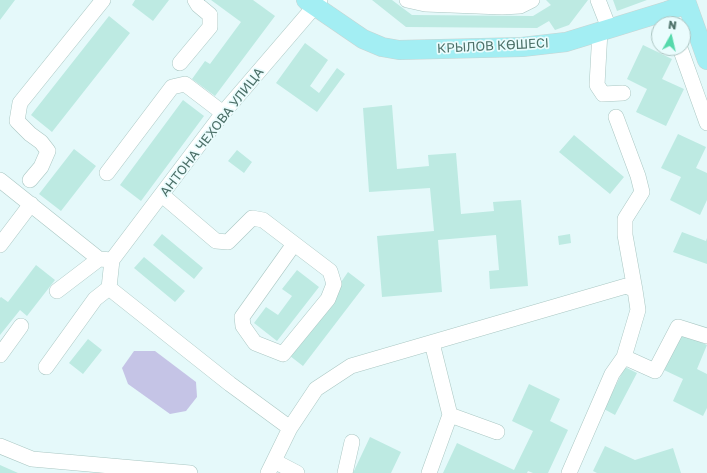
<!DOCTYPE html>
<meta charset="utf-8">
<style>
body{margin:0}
#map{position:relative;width:707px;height:473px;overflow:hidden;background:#e5f9fa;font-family:"Golos Text",sans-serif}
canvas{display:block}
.north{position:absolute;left:651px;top:16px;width:40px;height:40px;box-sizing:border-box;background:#eafcfd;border:1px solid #abc4c1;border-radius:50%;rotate:8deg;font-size:11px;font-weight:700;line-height:16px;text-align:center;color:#4c7068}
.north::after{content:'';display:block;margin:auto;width:14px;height:18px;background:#55d9ab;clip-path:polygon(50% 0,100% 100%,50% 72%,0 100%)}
</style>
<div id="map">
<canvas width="707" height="473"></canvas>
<div class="north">N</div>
</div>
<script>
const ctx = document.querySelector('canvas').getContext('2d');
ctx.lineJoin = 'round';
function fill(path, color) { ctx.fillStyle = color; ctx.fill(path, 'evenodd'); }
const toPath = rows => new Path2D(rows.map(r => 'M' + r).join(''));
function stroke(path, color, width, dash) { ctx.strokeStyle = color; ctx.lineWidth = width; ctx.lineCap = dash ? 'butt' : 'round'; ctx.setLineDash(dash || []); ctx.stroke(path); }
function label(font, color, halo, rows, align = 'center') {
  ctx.font = font + ' "Golos Text",sans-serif'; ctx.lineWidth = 3.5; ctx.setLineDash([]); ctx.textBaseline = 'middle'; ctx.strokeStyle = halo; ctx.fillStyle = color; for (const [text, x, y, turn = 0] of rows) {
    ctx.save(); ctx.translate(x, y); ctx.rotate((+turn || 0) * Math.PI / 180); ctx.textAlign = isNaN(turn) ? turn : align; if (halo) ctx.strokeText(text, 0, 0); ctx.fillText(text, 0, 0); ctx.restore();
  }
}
const green = toPath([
 [134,351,155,351,196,382,197,397,186,411,170,414,128,384,122,368]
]);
const building = toPath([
 [0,0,15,0,0,20],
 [135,0,169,0,153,21,132,5],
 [211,0,253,0,275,16,215,96,192,79,205,61,210,64,241,22],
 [372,0,392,0,412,15,533,16,551,5,546,0,588,0,569,25,555,30,549,21,537,28,406,27],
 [613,0,647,0,617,11],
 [109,16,130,33,52,132,31,115],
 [305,43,328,60,310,86,319,93,337,68,345,74,317,112,276,83],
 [643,45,672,59,662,79,684,89,666,126,636,112,647,89,627,79],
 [183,100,204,116,141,201,120,185],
 [392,105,397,169,429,166,428,155,456,153,461,214,494,211,493,202,521,200,528,286,490,289,489,271,499,270,496,235,438,240,442,292,382,297,377,236,434,231,430,188,369,192,363,108],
 [678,134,706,147,696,168,707,173,707,200,700,215,670,200,681,177,661,168],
 [574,135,624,177,610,194,559,152],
 [74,149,96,166,61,211,39,194],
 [237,150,252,162,244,173,228,161],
 [682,232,706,241,707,238,707,264,673,252],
 [162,234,203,268,194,279,153,245],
 [570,234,571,243,559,245,558,236],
 [144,257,185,291,175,302,134,268],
 [36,265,55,280,27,316,20,310,0,335,0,298,1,297,8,302],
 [297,270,319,287,277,341,254,323,266,307,278,315,292,296,282,289],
 [348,272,365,285,303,366,290,356],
 [682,333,707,345,697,369,707,374,707,408,703,416,673,401,683,379,664,370],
 [88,339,102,350,83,374,69,363],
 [625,367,637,373,615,415,604,409],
 [529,384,560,399,550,421,568,430,548,473,533,473,528,471,527,473,443,473,457,443,514,470,533,431,512,421],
 [370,437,401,452,391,473,353,473],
 [605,446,635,460,673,448,681,473,597,473,593,471],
 [0,465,18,473,0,473]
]);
const minor = toPath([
 [407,0,425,4,502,7,520,6,532,0],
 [598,0,609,28],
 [667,11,671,24],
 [600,31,597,85,603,94,623,93],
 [680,48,707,123],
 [180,63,210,27,210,15,198,5,195,0],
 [616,117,638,176,642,192,625,219,625,235,635,290],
 [107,173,172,87,185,84,223,113],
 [0,180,99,259,112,260,109,288,230,384,290,428],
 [30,180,41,167,48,151,41,142,30,134,17,121,20,103,103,0],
 [162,195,216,241,228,242,252,218,263,220,330,271,334,284,328,299,283,354,255,343,243,326,242,317,294,244],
 [0,245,31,204],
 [112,260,223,113,320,0],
 [57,291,99,259],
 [0,355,21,326],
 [46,367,95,299,109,288],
 [450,415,497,432],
 [0,446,32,459,190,473],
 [274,461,297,473],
 [268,473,290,428,316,389,351,366,626,286,635,290,638,310,624,357],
 [345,473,352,442],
 [429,473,450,415,432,343],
 [569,473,612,374,624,357,655,371,678,327,707,336]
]);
const major = toPath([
 [306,0,363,39,382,47,399,50,522,47,566,42,667,11,687,4,707,60]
]);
const streetNames = [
 ["КРЫЛОВ КӨШЕСІ",493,46,-3],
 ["АНТОНА ЧЕХОВА УЛИЦА",212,132,-52]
];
fill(green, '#c5c4e6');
fill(building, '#bdeae2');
stroke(minor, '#aac7c3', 16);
stroke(major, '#c9d4d2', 20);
stroke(minor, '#fff', 15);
stroke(major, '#a3eef3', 19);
label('13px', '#4c7068', '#eafcfd', streetNames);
</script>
